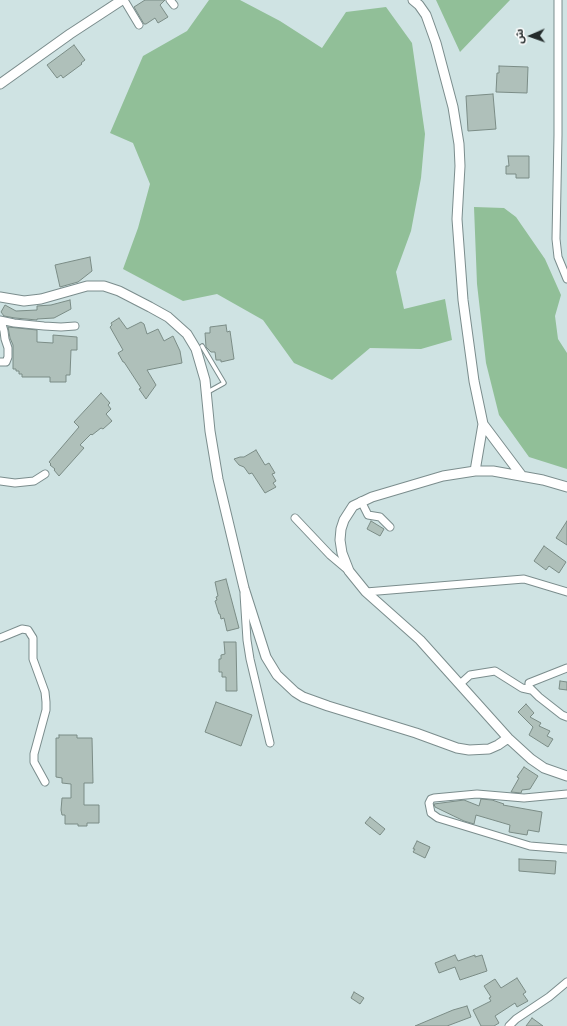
<!DOCTYPE html>
<meta charset="utf-8">
<style>
body{margin:0}
#map{position:relative;width:567px;height:1026px;overflow:hidden;background:#cfe3e3;font-family:Ubuntu,"Noto Sans Arabic",sans-serif}
canvas{display:block}
.north{position:absolute;left:511px;top:16px;width:40px;height:40px;-webkit-text-stroke:3px #fff;paint-order:stroke;rotate:268deg;font-size:11px;font-weight:700;line-height:16px;text-align:center;color:#232b2b}
.north::after{content:'';display:block;margin:auto;width:14px;height:18px;background:#232b2b;clip-path:polygon(50% 0,100% 100%,50% 72%,0 100%)}
</style>
<div id="map">
<canvas width="567" height="1026"></canvas>
<div class="north">ش</div>
</div>
<script>
const ctx = document.querySelector('canvas').getContext('2d');
ctx.lineJoin = 'round';
function fill(path, color) { ctx.fillStyle = color; ctx.fill(path, 'evenodd'); }
const toPath = rows => new Path2D(rows.map(r => 'M' + r).join(''));
function stroke(path, color, width, dash) { ctx.strokeStyle = color; ctx.lineWidth = width; ctx.lineCap = dash ? 'butt' : 'round'; ctx.setLineDash(dash || []); ctx.stroke(path); }
const green = toPath([
 [209,0,240,0,280,21,322,48,346,12,386,7,412,43,425,134,421,178,411,231,396,272,404,309,445,299,452,340,421,349,370,348,332,380,294,363,263,320,217,294,183,301,123,269,138,228,150,184,133,143,110,133,143,56,187,31],
 [436,0,510,0,460,52],
 [474,207,504,208,516,217,545,259,561,295,555,316,558,339,567,353,567,469,529,457,499,415,486,363,477,284]
]);
const building = toPath([
 [145,0,165,0,160,5,168,17,158,23,155,18,146,24,144,24,134,7,145,0],
 [74,45,85,60,81,63,82,64,63,78,61,75,57,78,47,65,74,45],
 [499,66,528,67,527,93,496,92,497,73,499,73,499,66],
 [493,94,496,129,468,131,466,96,493,94],
 [508,156,529,156,529,178,516,178,516,174,506,174,506,166,509,166,508,156],
 [90,257,92,271,78,282,60,287,55,265,90,257],
 [70,300,71,309,54,318,37,319,37,320,15,318,4,316,1,312,5,305,16,311,37,310,37,306,51,305,70,300],
 [119,318,127,329,141,322,144,324,147,334,158,329,164,341,173,336,180,351,182,363,147,370,156,385,146,399,139,389,141,388,124,362,123,362,118,353,123,350,110,327,112,325,111,323,119,318],
 [226,325,227,332,230,331,234,359,221,362,221,360,216,360,215,352,211,352,206,347,205,333,210,333,210,327,226,325],
 [8,327,37,330,37,342,53,343,53,335,77,337,77,350,71,350,70,375,66,375,66,382,50,382,50,377,22,377,22,374,19,374,19,371,16,371,16,369,13,369,13,345,10,338,8,327],
 [101,393,110,403,108,405,111,409,106,414,112,421,103,429,101,428,92,435,91,434,80,445,84,448,59,476,54,470,55,469,50,465,51,464,49,462,79,427,74,422,101,393],
 [256,450,265,465,269,463,275,473,272,474,276,481,273,483,276,487,265,493,252,473,249,474,244,467,239,465,234,459,240,457,244,457,256,450],
 [371,521,384,529,380,536,367,529,371,521],
 [567,521,567,545,556,538,567,521],
 [544,546,566,562,559,573,549,566,546,570,534,561,544,546],
 [226,579,239,628,227,631,224,618,221,619,220,614,219,614,215,601,217,600,216,597,218,596,215,582,226,579],
 [224,642,236,642,237,691,226,691,226,677,222,677,222,672,219,672,219,659,221,659,221,655,225,654,224,642],
 [560,681,567,682,567,690,559,689,560,681],
 [216,702,252,715,241,746,205,732,216,702],
 [526,704,534,713,530,717,541,723,539,726,550,731,547,736,553,739,548,747,529,735,533,727,518,712,526,704],
 [59,735,77,735,77,738,92,738,93,783,84,783,84,805,99,805,99,823,87,823,87,826,78,826,78,824,65,824,65,815,62,815,61,810,62,798,71,798,71,784,62,783,62,778,56,777,56,738,59,738,59,735],
 [524,767,538,776,530,789,522,790,521,793,511,792,519,778,517,777,524,767],
 [481,799,492,800,504,804,503,805,542,812,539,832,528,830,527,835,509,832,510,825,476,815,474,824,464,821,435,807,434,804,464,800,479,806,481,799],
 [370,817,385,829,380,835,365,823,370,817],
 [417,841,430,847,425,858,413,852,415,849,413,849,417,841],
 [519,859,556,861,555,874,519,871,519,859],
 [455,955,458,961,475,955,475,957,482,955,487,971,460,980,455,967,439,973,435,963,455,955],
 [517,978,526,992,523,994,528,1001,517,1007,515,1003,495,1016,499,1023,494,1026,481,1026,473,1010,491,1001,489,998,491,997,484,986,495,979,501,988,517,978],
 [354,992,364,998,360,1004,351,998,354,992],
 [467,1006,471,1017,447,1026,415,1026,453,1010,467,1006],
 [532,1018,543,1026,526,1026,532,1018]
]);
const service = toPath([
 [202,346,224,383,206,393]
]);
const minor = toPath([
 [124,0,139,25],
 [170,0,174,5],
 [558,0,558,135,556,239,558,257,567,279],
 [0,320,14,323,44,326,61,327,75,326],
 [0,362,6,362,8,357,8,348,5,339,4,331,1,321],
 [0,481,15,483,34,481,45,474],
 [361,501,368,515,380,517,390,527],
 [295,518,330,555,349,571],
 [366,592,524,579,567,592],
 [244,594,247,640,250,659,270,743],
 [0,638,22,629,28,630,33,638,33,659,45,692,46,702,46,710,34,754,34,762,45,782],
 [567,668,529,683,529,687,539,697,562,715,567,717],
 [460,684,470,675,495,671,522,688,531,690],
 [567,794,524,798,477,794,434,798,431,799,429,803,431,813,438,818,530,846,567,849],
 [509,1026,516,1019,549,997,567,982]
]);
const tertiary = toPath([
 [413,0,419,5,426,15,436,43,453,107,459,144,460,166,457,219,463,300,474,381,483,424,475,471],
 [0,84,70,34,122,0],
 [0,297,24,301,41,299,87,286,104,286,119,291,150,307,168,317,187,334,196,349,205,380,210,431,218,479,244,588,266,657,277,675,295,692,303,697,328,706,416,733,457,748,469,750,489,749,498,745,508,738],
 [483,424,522,476],
 [567,487,543,480,493,471,475,471,443,476,372,497,353,506,344,520,341,529,340,540,342,553,349,571,366,592,420,640,508,738,531,759,544,768,567,776]
]);
fill(green, '#91bf98');
fill(building, '#afc0ba');
stroke(building, '#7b8c86', 1);
stroke(service, '#7b8d8d', 5.5);
stroke(minor, '#7b8d8d', 9);
stroke(tertiary, '#7b8d8d', 11);
stroke(service, '#fff', 3.5);
stroke(minor, '#fff', 7);
stroke(tertiary, '#fff', 9);
</script>
